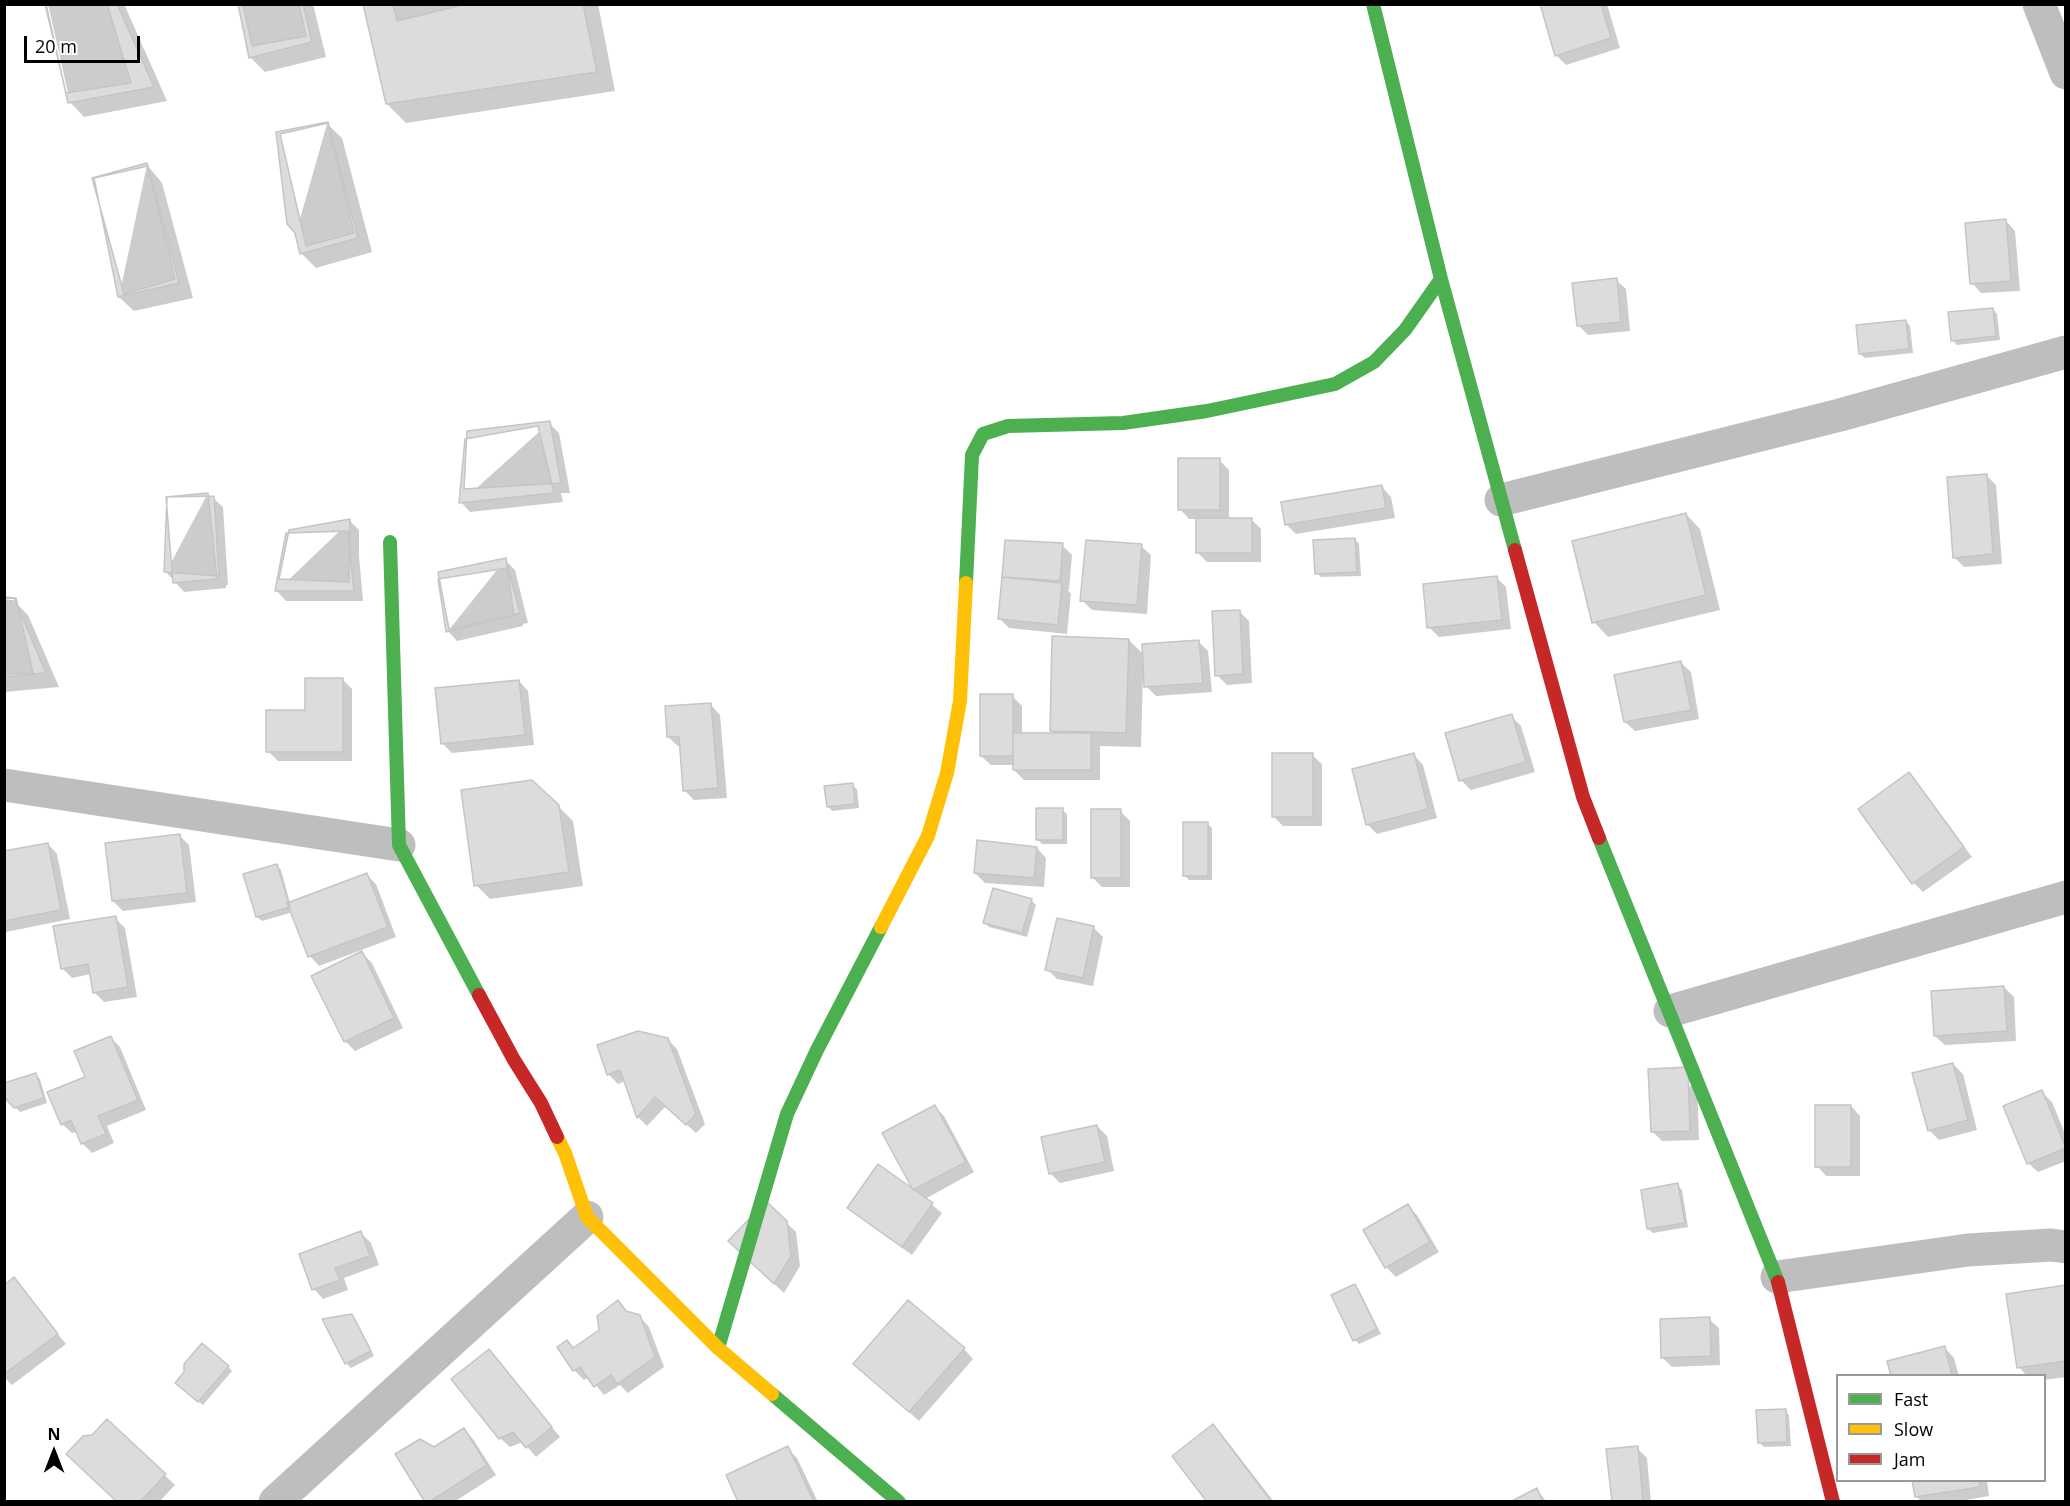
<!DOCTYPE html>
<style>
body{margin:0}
#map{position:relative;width:2070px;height:1506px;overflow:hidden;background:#fff;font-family:"Open Sans",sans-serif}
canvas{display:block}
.frame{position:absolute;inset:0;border:6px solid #000;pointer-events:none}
.legend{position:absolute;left:1836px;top:1374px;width:210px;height:108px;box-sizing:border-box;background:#fff;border:2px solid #999;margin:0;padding:8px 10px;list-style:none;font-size:18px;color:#000}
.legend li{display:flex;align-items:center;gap:12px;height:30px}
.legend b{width:30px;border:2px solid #999}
.north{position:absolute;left:24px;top:1422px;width:60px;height:60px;-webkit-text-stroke:4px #fff;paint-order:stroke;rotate:0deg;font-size:16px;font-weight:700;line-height:24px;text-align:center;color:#000}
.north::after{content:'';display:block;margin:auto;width:21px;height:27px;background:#000;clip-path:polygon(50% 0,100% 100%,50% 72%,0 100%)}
.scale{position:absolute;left:24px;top:36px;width:116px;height:27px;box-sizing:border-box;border:3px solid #000;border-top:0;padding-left:8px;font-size:18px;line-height:21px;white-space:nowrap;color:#000;-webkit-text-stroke:4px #fff;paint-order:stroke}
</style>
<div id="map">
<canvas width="2070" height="1506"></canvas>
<div class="frame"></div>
<ul class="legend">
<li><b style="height:8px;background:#4caf50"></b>Fast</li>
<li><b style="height:8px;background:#ffc107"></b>Slow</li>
<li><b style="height:8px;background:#c62828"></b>Jam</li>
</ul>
<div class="north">N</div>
<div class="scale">20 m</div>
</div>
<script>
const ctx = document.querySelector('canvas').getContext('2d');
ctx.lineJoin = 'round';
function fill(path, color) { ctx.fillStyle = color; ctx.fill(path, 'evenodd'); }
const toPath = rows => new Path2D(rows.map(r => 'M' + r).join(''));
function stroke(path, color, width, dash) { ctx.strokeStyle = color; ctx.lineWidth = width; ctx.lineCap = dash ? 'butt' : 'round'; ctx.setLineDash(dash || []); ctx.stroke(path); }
const shadow = toPath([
 [48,4,124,4,167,101,84,117,70,102],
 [240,4,313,4,326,57,265,72,250,57],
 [364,4,598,4,615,91,406,123,387,104],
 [1541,4,1607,4,1620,48,1566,65,1556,55],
 [327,124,342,138,372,252,316,268,302,254,296,233],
 [147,165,162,183,193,298,134,311,119,297],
 [2006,221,2015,231,2020,291,1981,293,1972,283],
 [1616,280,1626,289,1630,331,1588,335,1578,325],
 [1993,309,1997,314,2000,340,1957,345,1953,341],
 [1906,321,1910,326,1913,353,1865,358,1860,354],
 [549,423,559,433,570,493,561,493,563,502,470,512,461,502],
 [1219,460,1229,470,1229,519,1251,519,1261,529,1261,562,1207,562,1197,552,1197,519,1189,519,1180,509],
 [1986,475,1996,485,2002,564,1964,567,1954,557],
 [1382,487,1391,497,1395,518,1296,534,1286,524],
 [207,495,213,498,223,507,228,585,226,585,226,588,184,592,166,572],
 [1686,514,1700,529,1720,610,1608,637,1594,622],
 [350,521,359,530,359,556,363,601,286,601,277,591],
 [1355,539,1359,544,1361,576,1321,577,1317,573],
 [1006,541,1062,545,1072,555,1069,590,1067,589,1071,594,1067,634,1009,628,999,618],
 [1141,546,1151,555,1147,614,1092,610,1082,600],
 [505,560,515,570,528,623,523,624,523,626,457,641,448,631],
 [1497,578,1506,587,1511,629,1439,637,1429,627],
 [4,600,13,600,28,615,59,687,4,692],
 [1239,611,1249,621,1252,683,1227,685,1217,675],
 [1129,640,1144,655,1199,642,1208,651,1212,692,1156,696,1146,686,1145,673,1143,673,1141,747,1100,746,1100,780,1024,780,1014,770,1014,765,991,765,981,756,1012,696,1022,706,1022,735,1055,735,1051,731],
 [1681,663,1691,672,1699,719,1635,731,1625,722],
 [342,679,352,689,352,761,278,761,268,751,306,711],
 [519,681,528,691,534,745,452,753,443,744],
 [711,705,720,715,727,798,694,800,684,790,681,746,678,746,668,737],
 [1511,716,1521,726,1535,772,1471,790,1461,780,1447,734],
 [1312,755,1322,764,1322,826,1283,826,1273,816],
 [1414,755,1423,765,1437,818,1377,834,1367,824],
 [1909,774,1918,784,1972,857,1923,892,1914,883],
 [852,785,857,789,859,808,832,811,828,806],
 [558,806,573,821,583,886,490,899,476,885],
 [1062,810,1067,814,1067,844,1042,844,1038,840],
 [1120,811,1130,821,1130,887,1102,887,1092,877],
 [1207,823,1212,828,1212,880,1189,880,1184,875],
 [179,835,189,845,196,902,123,911,113,901],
 [48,844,57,854,70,919,6,932,4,930,4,853],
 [1037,848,1046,858,1044,887,985,883,975,873],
 [276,865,281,870,290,903,366,874,376,884,396,937,319,966,310,956,293,912,262,921,257,917,244,875],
 [1031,900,1036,905,1027,937,989,927,985,922],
 [115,918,125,928,137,997,104,1002,94,992,91,974,72,978,62,968],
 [1093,927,1103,937,1093,986,1057,979,1047,969],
 [362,953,372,963,403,1028,355,1051,345,1041],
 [2004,987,2014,997,2016,1041,1945,1045,1935,1036],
 [111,1038,120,1047,146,1110,107,1126,114,1143,92,1153,82,1143,78,1131,72,1133,62,1124],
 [667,1039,677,1049,705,1124,696,1133,666,1106,647,1126,638,1117,625,1081,618,1084,608,1074],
 [1953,1064,1963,1074,1977,1130,1939,1140,1929,1130],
 [35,1075,40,1079,47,1103,20,1112,15,1107],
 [1697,1078,1699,1140,1662,1141,1653,1132],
 [2042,1092,2052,1102,2066,1136,2066,1161,2038,1172,2028,1163],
 [1851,1106,1860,1116,1860,1176,1826,1176,1817,1166],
 [935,1107,944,1116,974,1172,925,1199,942,1213,912,1255,859,1217,849,1208,916,1192,884,1134],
 [1097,1126,1107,1136,1114,1171,1060,1183,1050,1173],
 [1677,1185,1682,1190,1688,1227,1653,1233,1648,1229],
 [766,1203,796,1232,800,1266,784,1293,739,1251],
 [1407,1206,1417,1215,1439,1252,1396,1277,1386,1267],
 [361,1233,371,1243,379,1265,344,1278,348,1290,323,1299,314,1289],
 [14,1279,66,1344,12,1385,4,1377,4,1287],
 [1355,1286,1359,1290,1381,1334,1359,1344,1355,1340],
 [2066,1287,2066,1377,2044,1380,2044,1376,2027,1376,2019,1367],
 [351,1315,356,1320,374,1356,351,1368,346,1363,324,1320],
 [639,1316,649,1327,664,1367,628,1393,620,1385,604,1395,589,1377,584,1380,574,1370,559,1348,567,1342,574,1349],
 [1709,1319,1719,1328,1720,1365,1672,1367,1662,1357],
 [1945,1348,1954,1358,1959,1376,1893,1376],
 [964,1349,973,1359,919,1421,855,1364],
 [498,1361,560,1437,536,1457,523,1442,510,1447,500,1438],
 [228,1367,232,1371,203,1405,181,1387],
 [1785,1411,1789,1415,1791,1446,1764,1447,1759,1442],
 [107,1421,175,1485,159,1502,119,1502,93,1436],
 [1212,1426,1227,1441,1274,1502,1209,1502],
 [464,1430,473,1439,496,1475,454,1502,427,1502,434,1449],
 [787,1448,797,1458,818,1502,771,1502],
 [1637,1448,1647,1458,1651,1502,1613,1502],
 [1914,1480,1987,1480,1989,1496,1955,1502,1922,1502,1916,1496],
 [1537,1490,1547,1502,1513,1502]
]);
const building = toPath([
 [45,4,107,4,131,83,66,93,45,4],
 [46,4,117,4,154,87,68,103,46,4],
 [238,4,303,4,312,42,249,58,238,4],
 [243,4,299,4,306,36,252,46,243,4],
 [363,4,583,4,597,72,386,104,363,4],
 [393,4,457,4,458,6,397,21,393,4],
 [1540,4,1601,4,1611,38,1555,56,1540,4],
 [328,122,358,238,300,254,295,233,287,224,276,132,328,122],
 [328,123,354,233,306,246,280,134,328,123],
 [147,163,175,279,124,294,92,178,147,163],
 [148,166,179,283,118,297,94,178,148,166],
 [2006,219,2011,281,1970,284,1965,223,2006,219],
 [1617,278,1621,322,1577,326,1572,283,1617,278],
 [1993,308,1996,336,1951,341,1948,312,1993,308],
 [1906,320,1909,349,1859,354,1856,325,1906,320],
 [550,421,561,483,464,489,467,431,550,421],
 [538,426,554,493,459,503,465,439,538,426],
 [1178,458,1220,458,1220,510,1178,510,1178,458],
 [1987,474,1993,554,1953,558,1947,477,1987,474],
 [1382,485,1386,508,1285,525,1281,502,1382,485],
 [208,493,217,579,173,583,166,497,208,493],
 [214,496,219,576,164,572,167,497,214,496],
 [1686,513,1706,595,1592,623,1572,541,1686,513],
 [1196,518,1252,518,1252,553,1196,553,1196,518],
 [350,519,349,582,279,579,289,530,350,519],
 [348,531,354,591,275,591,286,533,348,531],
 [1355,538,1357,572,1315,574,1313,540,1355,538],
 [1005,540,1063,543,1060,581,1002,577,1005,540],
 [1086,540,1142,544,1137,605,1080,601,1086,540],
 [506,558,514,616,449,629,438,572,506,558],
 [508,568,520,613,446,632,438,579,508,568],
 [1497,576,1502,620,1427,628,1423,584,1497,576],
 [1002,577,1062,583,1058,625,998,619,1002,577],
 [4,597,16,598,33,673,4,674,4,597],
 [14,598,46,673,4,677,4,599,14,598],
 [1240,610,1243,674,1215,676,1212,611,1240,610],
 [1052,636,1129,639,1126,733,1050,731,1052,636],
 [1199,640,1203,683,1144,687,1142,644,1199,640],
 [1681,661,1691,710,1624,722,1614,675,1681,661],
 [305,678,343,678,343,752,266,752,266,710,305,710,305,678],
 [519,680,525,735,441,744,435,688,519,680],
 [980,694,1013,694,1013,756,980,756,980,694],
 [711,703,718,788,683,791,679,737,667,737,665,706,711,703],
 [1512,714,1526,762,1459,781,1445,733,1512,714],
 [1013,733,1091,733,1091,770,1013,770,1013,733],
 [1272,753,1313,753,1313,817,1272,817,1272,753],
 [1414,753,1428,809,1366,825,1352,769,1414,753],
 [1909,772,1964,847,1912,884,1858,809,1909,772],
 [532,780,559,805,569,872,474,886,461,790,532,780],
 [853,783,855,804,827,807,824,786,853,783],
 [1036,808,1063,808,1063,840,1036,840,1036,808],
 [1091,809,1121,809,1121,878,1091,878,1091,809],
 [1183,822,1208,822,1208,876,1183,876,1183,822],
 [180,834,187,893,112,901,105,843,180,834],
 [977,840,1037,847,1034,878,974,873,977,840],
 [48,843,61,910,4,921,4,851,48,843],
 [277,864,290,907,256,917,243,874,277,864],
 [367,873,388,927,308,957,287,903,367,873],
 [993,888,1032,899,1022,933,983,923,993,888],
 [116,916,128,987,93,993,88,964,61,969,53,926,116,916],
 [1057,918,1094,926,1083,978,1045,970,1057,918],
 [362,951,394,1018,344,1042,311,976,362,951],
 [2004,986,2007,1031,1934,1036,1931,991,2004,986],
 [638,1031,668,1038,696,1114,686,1125,655,1097,637,1118,620,1070,607,1075,597,1045,638,1031],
 [111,1036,138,1100,98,1116,106,1134,81,1144,71,1120,61,1125,47,1092,85,1077,74,1051,111,1036],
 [1953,1063,1968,1120,1928,1131,1912,1073,1953,1063],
 [1688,1067,1690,1131,1651,1132,1648,1069,1688,1067],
 [36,1073,44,1098,14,1108,4,1097,4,1083,36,1073],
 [2042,1090,2066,1148,2027,1164,2003,1106,2042,1090],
 [935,1105,966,1162,913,1190,882,1133,935,1105],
 [1815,1105,1851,1105,1851,1167,1815,1167,1815,1105],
 [1097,1125,1105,1162,1049,1174,1041,1137,1097,1125],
 [878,1164,933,1203,902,1247,847,1208,878,1164],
 [1678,1183,1685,1223,1647,1229,1641,1190,1678,1183],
 [766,1201,787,1221,791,1256,774,1284,728,1241,766,1201],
 [1408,1204,1430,1242,1385,1268,1363,1230,1408,1204],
 [361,1231,370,1256,335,1268,340,1280,312,1290,299,1254,361,1231],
 [14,1277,58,1334,4,1374,4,1285,14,1277],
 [1355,1284,1377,1329,1353,1341,1331,1295,1355,1284],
 [2066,1285,2066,1361,2017,1368,2006,1294,2066,1285],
 [618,1300,626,1311,640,1315,655,1357,617,1384,611,1375,594,1387,580,1367,573,1371,557,1347,567,1340,573,1348,599,1330,597,1316,618,1300],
 [908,1300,965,1348,909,1412,853,1364,908,1300],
 [352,1314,371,1351,345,1364,322,1319,352,1314],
 [1710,1317,1711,1356,1661,1358,1660,1319,1710,1317],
 [202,1343,229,1366,198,1402,175,1383,184,1372,184,1364,202,1343],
 [1945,1346,1952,1376,1891,1376,1887,1361,1945,1346],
 [489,1349,552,1427,526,1448,513,1432,499,1439,451,1379,489,1349],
 [1786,1409,1787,1442,1758,1443,1756,1410,1786,1409],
 [107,1419,166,1474,140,1502,117,1502,66,1454,83,1436,92,1435,107,1419],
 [1213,1424,1272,1502,1207,1502,1172,1456,1213,1424],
 [464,1428,487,1465,429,1502,425,1502,395,1454,420,1439,434,1447,464,1428],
 [788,1446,814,1502,738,1502,726,1475,788,1446],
 [1638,1446,1643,1502,1612,1502,1606,1449,1638,1446],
 [1912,1480,1979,1480,1980,1487,1915,1497,1912,1480],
 [1537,1488,1543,1502,1510,1502,1537,1488]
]);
const street = toPath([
 [2039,4,2066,73],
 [1501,500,1840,415,2066,352],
 [4,785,399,845],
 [1670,1011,2066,897],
 [1777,1277,1968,1250,2051,1245,2066,1247],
 [275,1502,587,1217]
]);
const fast = toPath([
 [1373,4,1441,279,1515,550],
 [390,542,399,845,479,995],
 [966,583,972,455,983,434,1008,426,1123,423,1207,411,1335,384,1374,362,1405,330,1441,279],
 [1599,838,1778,1282],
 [718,1348,787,1114,817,1050,881,927],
 [772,1394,899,1502]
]);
const slow = toPath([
 [881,927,928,836,947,773,960,701,966,583],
 [557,1137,565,1153,587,1217,718,1348,772,1394]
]);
const jam = toPath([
 [1515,550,1583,797,1599,838],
 [479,995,514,1060,541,1103,557,1137],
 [1778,1282,1833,1502]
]);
fill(shadow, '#0003');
fill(building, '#dcdcdc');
stroke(building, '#c5c5c5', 1.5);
stroke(street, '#bebebe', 33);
stroke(fast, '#4caf50', 14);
stroke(slow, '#ffc107', 14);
stroke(jam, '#c62828', 14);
</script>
